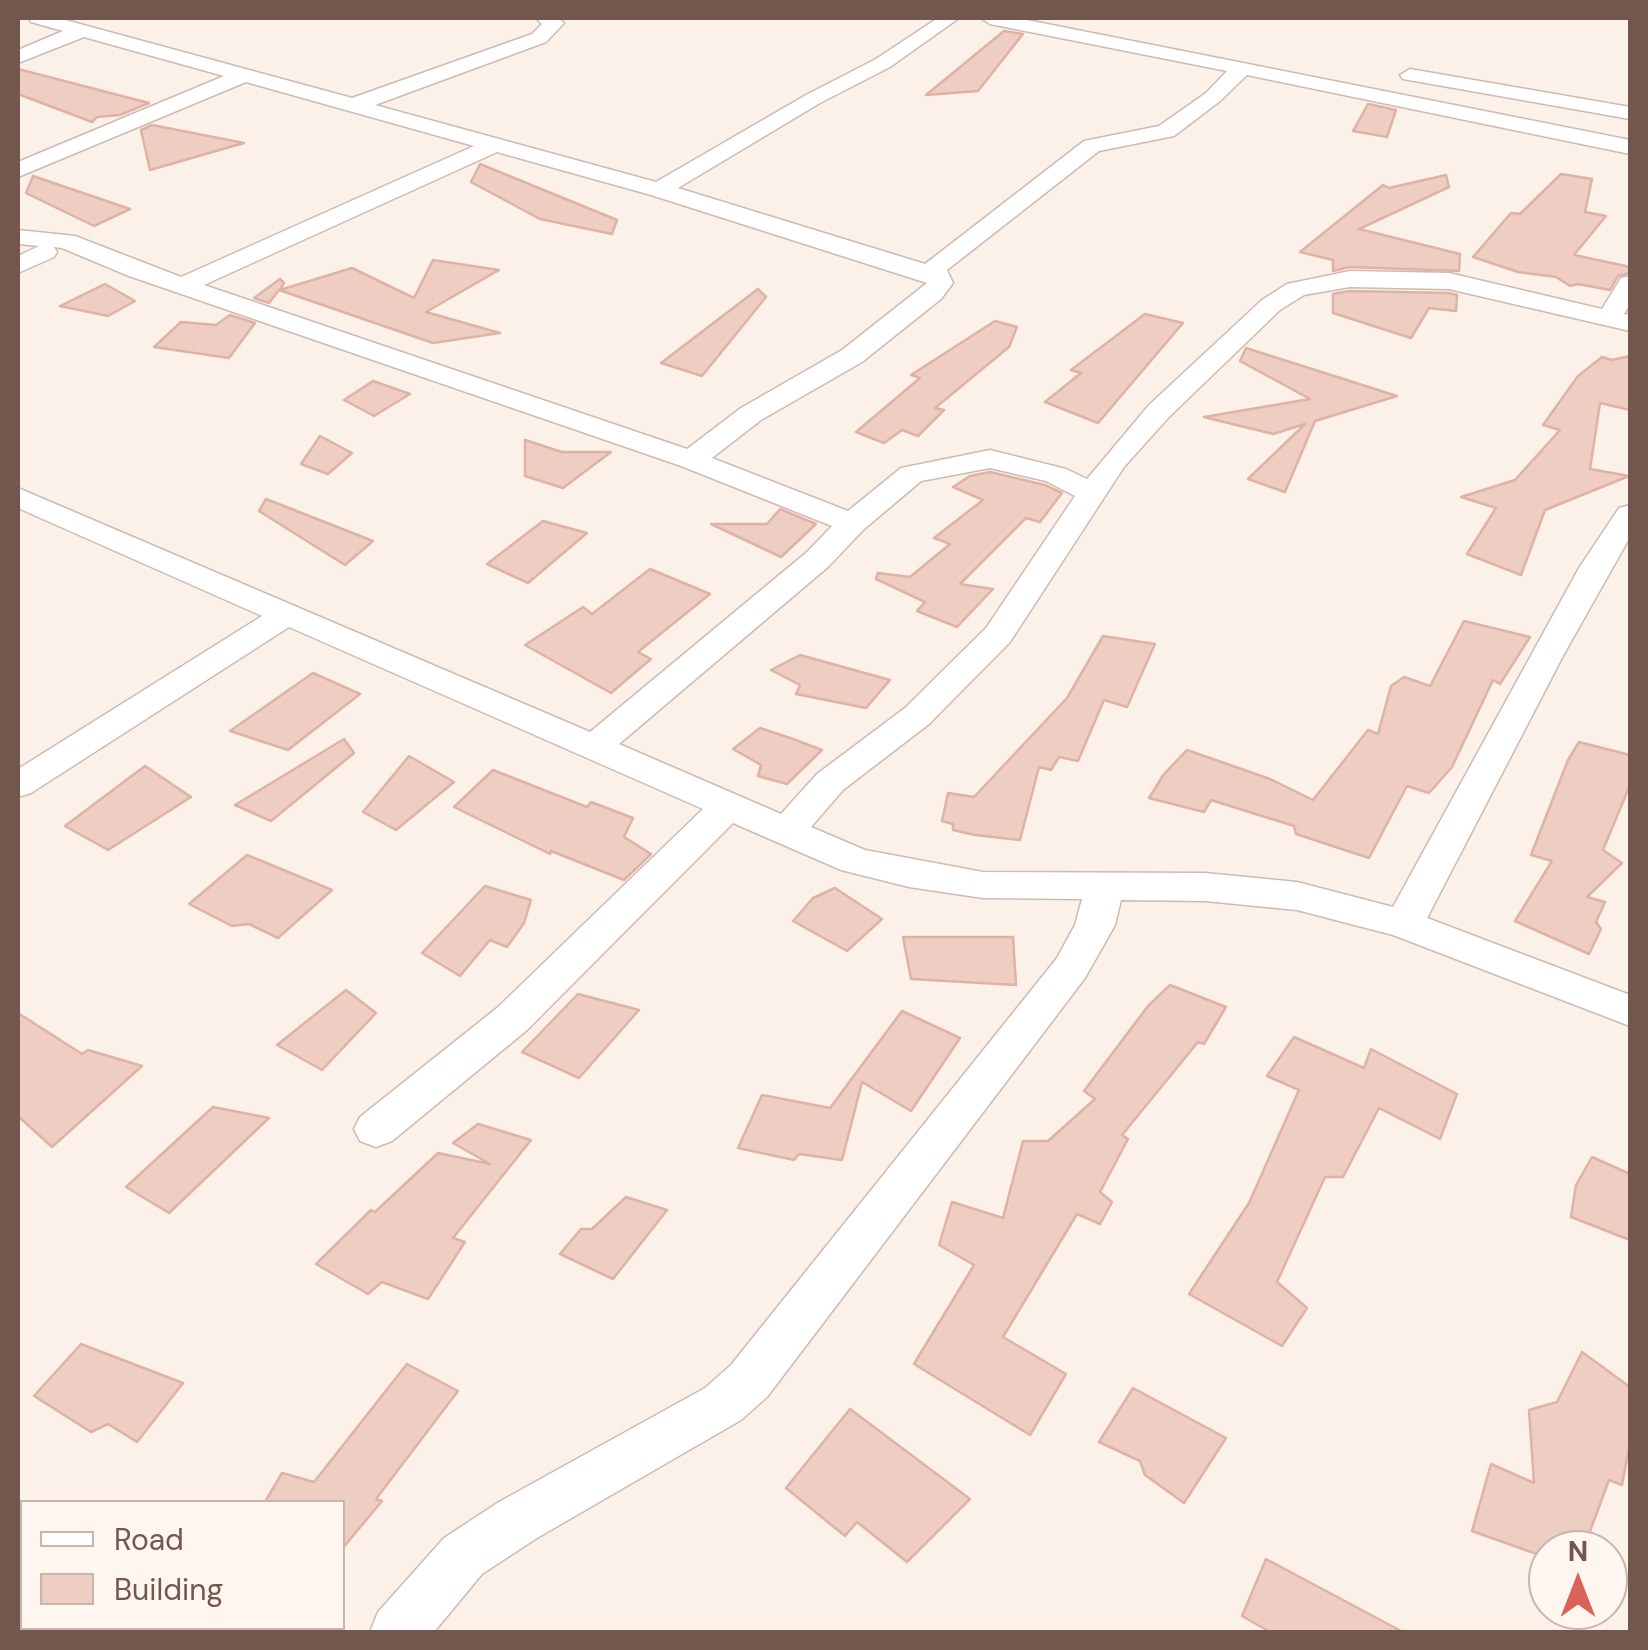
<!DOCTYPE html>
<style>
body{margin:0}
#map{position:relative;width:1648px;height:1650px;overflow:hidden;background:#fbf1e9;font-family:"DM Sans",sans-serif}
canvas{display:block}
.frame{position:absolute;inset:0;border:20px solid #73564e;pointer-events:none}
.legend{position:absolute;left:20px;top:1500px;width:325px;height:130px;box-sizing:border-box;background:#fef6ef;border:2px solid #c6b6af;margin:0;padding:12px 18px;list-style:none;font-size:30px;color:#73564e}
.legend li{display:flex;align-items:center;gap:20px;height:50px}
.legend b{width:50px;border:2px solid #c6b6af}
.north{position:absolute;left:1528px;top:1530px;width:100px;height:100px;box-sizing:border-box;background:#fef6ef;border:2px solid #c6b6af;border-radius:50%;rotate:0deg;font-size:28px;font-weight:700;line-height:40px;text-align:center;color:#73564e}
.north::after{content:'';display:block;margin:auto;width:35px;height:45px;background:#da6359;clip-path:polygon(50% 0,100% 100%,50% 72%,0 100%)}
</style>
<div id="map">
<canvas width="1648" height="1650"></canvas>
<div class="frame"></div>
<ul class="legend">
<li><b style="height:12px;background:#fff"></b>Road</li>
<li><b style="height:28px;background:#eecec3"></b>Building</li>
</ul>
<div class="north">N</div>
</div>
<script>
const ctx = document.querySelector('canvas').getContext('2d');
ctx.lineJoin = 'round';
function fill(path, color) { ctx.fillStyle = color; ctx.fill(path, 'evenodd'); }
const toPath = rows => new Path2D(rows.map(r => 'M' + r).join(''));
function stroke(path, color, width, dash) { ctx.strokeStyle = color; ctx.lineWidth = width; ctx.lineCap = dash ? 'butt' : 'round'; ctx.setLineDash(dash || []); ctx.stroke(path); }
const building = toPath([
 [1004,31,1023,34,978,91,926,95,1004,31],
 [18,69,149,103,120,115,97,117,92,122,18,94,18,69],
 [1368,104,1396,110,1387,137,1353,131,1368,104],
 [152,125,244,143,150,170,141,130,152,125],
 [480,164,617,220,612,234,540,219,471,182,480,164],
 [1561,174,1592,179,1585,212,1606,216,1574,255,1630,267,1630,273,1618,276,1610,290,1578,284,1570,286,1556,277,1518,272,1473,257,1511,213,1520,214,1561,174],
 [1446,175,1449,187,1359,229,1460,254,1459,271,1350,267,1333,271,1333,260,1300,252,1383,185,1389,188,1446,175],
 [33,176,130,209,94,226,26,193,33,176],
 [433,260,499,270,426,312,500,333,433,343,279,290,269,303,254,298,280,279,284,283,280,290,352,268,414,298,433,260],
 [105,284,135,301,108,316,60,306,105,284],
 [758,289,766,297,702,376,661,363,758,289],
 [1350,291,1449,293,1457,295,1456,311,1429,308,1411,338,1333,313,1333,294,1350,291],
 [1145,314,1183,323,1098,423,1045,402,1081,373,1071,370,1145,314],
 [230,315,255,323,229,358,154,347,181,322,216,325,230,315],
 [995,321,1017,327,1009,347,935,408,944,410,918,436,902,430,884,443,856,432,920,378,911,375,995,321],
 [1246,348,1397,396,1315,421,1285,492,1248,479,1305,424,1273,434,1204,417,1310,399,1240,361,1246,348],
 [1630,356,1630,410,1600,403,1590,469,1629,476,1545,510,1521,575,1467,554,1496,508,1461,497,1515,480,1560,430,1543,425,1578,376,1602,357,1612,360,1630,356],
 [373,381,410,394,374,416,344,400,373,381],
 [320,436,352,453,328,474,301,464,320,436],
 [525,440,562,452,611,452,563,488,525,476,525,440],
 [990,472,1045,485,1062,493,1040,522,1026,518,960,584,993,589,957,627,917,611,925,602,876,579,878,573,910,577,950,544,934,538,983,500,953,487,970,476,990,472],
 [266,499,373,541,345,565,259,511,266,499],
 [780,509,816,524,781,557,711,524,767,524,780,509],
 [543,521,587,533,528,583,487,564,543,521],
 [650,569,710,594,638,652,651,659,611,693,525,645,583,607,592,614,650,569],
 [1464,621,1530,637,1500,684,1493,680,1452,767,1429,793,1407,786,1369,858,1296,834,1294,826,1211,800,1204,812,1149,798,1164,774,1187,750,1270,779,1313,800,1368,730,1378,734,1391,686,1404,677,1430,686,1464,621],
 [1103,636,1155,644,1127,707,1104,700,1078,761,1059,757,1051,770,1039,767,1020,840,975,835,953,830,953,824,942,821,948,793,974,797,1067,698,1103,636],
 [800,655,890,680,866,708,796,694,800,685,771,670,800,655],
 [313,673,360,694,288,750,230,731,313,673],
 [760,728,793,739,822,750,787,784,758,776,761,765,733,749,760,728],
 [344,739,354,753,271,821,235,805,344,739],
 [1579,742,1630,755,1630,785,1603,850,1622,863,1587,897,1605,902,1596,922,1601,929,1589,954,1515,921,1552,861,1531,855,1568,760,1579,742],
 [409,756,454,782,396,830,363,812,409,756],
 [145,766,191,797,108,850,65,826,145,766],
 [493,770,587,807,591,802,633,818,624,837,651,854,624,880,551,851,550,854,454,807,493,770],
 [247,855,332,890,278,938,249,924,232,926,189,904,247,855],
 [485,886,531,900,524,923,507,947,490,940,460,976,422,953,485,886],
 [835,888,882,919,847,951,793,921,813,898,835,888],
 [903,937,1013,937,1016,985,911,979,903,937],
 [1170,985,1226,1007,1204,1044,1198,1042,1122,1135,1128,1139,1100,1192,1112,1202,1100,1224,1077,1214,1003,1337,1066,1374,1030,1435,914,1364,974,1265,939,1245,952,1202,1003,1218,1023,1141,1048,1141,1095,1099,1084,1091,1148,1006,1170,985],
 [346,990,376,1013,322,1070,277,1045,346,990],
 [578,994,639,1010,579,1078,522,1052,578,994],
 [902,1011,960,1038,911,1111,862,1082,842,1160,799,1154,794,1160,738,1148,762,1095,830,1108,902,1011],
 [18,1013,82,1054,88,1050,142,1066,52,1147,18,1116,18,1013],
 [1294,1037,1364,1068,1371,1049,1457,1094,1440,1139,1379,1108,1343,1177,1325,1177,1277,1282,1307,1308,1282,1346,1189,1294,1249,1203,1299,1090,1267,1076,1294,1037],
 [213,1107,269,1118,169,1213,126,1187,213,1107],
 [478,1124,531,1140,453,1238,465,1242,428,1299,382,1282,368,1294,316,1264,371,1210,375,1212,438,1153,490,1164,453,1143,478,1124],
 [1592,1157,1630,1174,1630,1240,1571,1217,1576,1185,1592,1157],
 [626,1197,667,1210,613,1279,560,1254,581,1229,592,1229,626,1197],
 [81,1344,183,1383,137,1442,108,1424,91,1432,34,1396,81,1344],
 [1582,1352,1630,1387,1630,1442,1622,1485,1609,1480,1583,1550,1548,1550,1548,1558,1472,1531,1491,1464,1534,1483,1529,1410,1557,1402,1582,1352],
 [407,1364,458,1391,376,1499,382,1501,342,1549,342,1502,265,1502,282,1473,314,1482,407,1364],
 [1133,1388,1226,1438,1184,1503,1145,1475,1140,1461,1099,1442,1133,1388],
 [850,1409,970,1499,907,1562,857,1522,845,1536,786,1488,850,1409],
 [1266,1559,1403,1632,1270,1632,1242,1616,1266,1559]
]);
const street = toPath([
 [29,18,58,18,352,98,532,34,542,24,536,18,558,18,564,23,546,42,375,105,656,182,806,95,876,59,938,18,959,18,890,67,820,103,678,188,925,264,1084,141,1159,126,1206,93,1227,71,990,24,981,18,1017,18,1630,140,1630,154,1247,75,1220,101,1174,136,1099,151,947,270,953,283,941,299,862,362,761,420,712,458,848,511,901,468,990,450,1066,469,1087,479,1149,405,1262,300,1287,284,1350,271,1449,273,1602,309,1621,278,1630,276,1630,304,1624,314,1630,315,1630,331,1449,289,1350,287,1304,295,1280,310,1169,417,1124,467,1010,642,929,724,843,790,811,827,865,850,983,872,1205,873,1297,882,1393,907,1579,568,1619,508,1630,505,1630,537,1564,654,1427,918,1630,995,1630,1026,1393,935,1297,910,1205,901,1121,900,1115,925,1085,978,767,1397,741,1420,537,1538,482,1574,434,1632,370,1632,378,1612,444,1538,499,1502,705,1388,731,1365,1057,958,1075,925,1082,899,983,898,909,887,841,870,733,823,527,1030,392,1141,376,1147,360,1141,354,1129,360,1117,497,1008,703,809,289,627,31,793,18,797,18,769,262,616,18,508,18,488,590,732,807,552,832,526,681,466,129,276,62,248,54,247,57,252,54,257,18,273,18,256,39,246,18,244,18,230,75,236,181,277,474,146,246,82,18,177,18,162,224,76,84,37,18,63,18,50,63,31,31,22,29,18],
 [497,152,651,195,927,283,842,350,741,408,687,449,204,285,497,152],
 [990,468,1046,481,1075,496,986,628,905,708,817,774,781,814,619,744,829,566,863,530,921,481,990,468],
 [1410,69,1630,107,1630,119,1403,79,1400,75,1410,69]
]);
fill(building, '#eecec3');
stroke(building, '#dfb2a4', 2.5);
stroke(street, '#cebab2', 3);
fill(street, '#fff');
</script>
